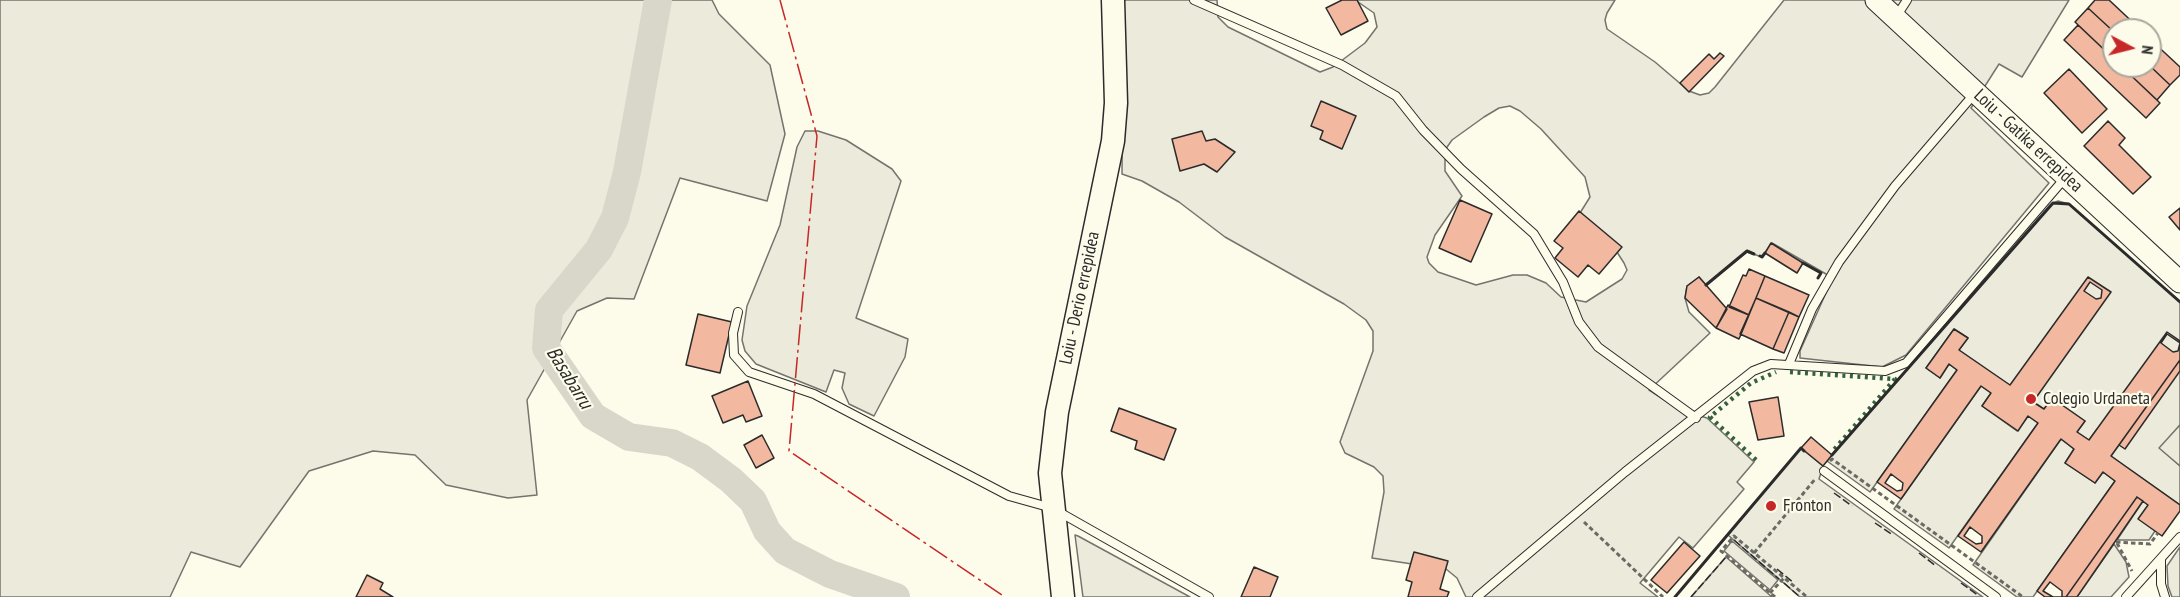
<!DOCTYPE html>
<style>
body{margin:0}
#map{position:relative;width:2180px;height:597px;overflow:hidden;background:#fdfbea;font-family:"PT Sans Narrow",sans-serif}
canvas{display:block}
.north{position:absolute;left:2102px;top:18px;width:60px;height:60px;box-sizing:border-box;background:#fdfbea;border:2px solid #a9a89e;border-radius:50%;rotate:97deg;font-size:16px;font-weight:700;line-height:24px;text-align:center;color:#2b2b2b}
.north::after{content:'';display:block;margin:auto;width:21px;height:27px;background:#c62828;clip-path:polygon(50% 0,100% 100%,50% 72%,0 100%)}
</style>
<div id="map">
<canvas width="2180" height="597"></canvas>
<div class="north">N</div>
</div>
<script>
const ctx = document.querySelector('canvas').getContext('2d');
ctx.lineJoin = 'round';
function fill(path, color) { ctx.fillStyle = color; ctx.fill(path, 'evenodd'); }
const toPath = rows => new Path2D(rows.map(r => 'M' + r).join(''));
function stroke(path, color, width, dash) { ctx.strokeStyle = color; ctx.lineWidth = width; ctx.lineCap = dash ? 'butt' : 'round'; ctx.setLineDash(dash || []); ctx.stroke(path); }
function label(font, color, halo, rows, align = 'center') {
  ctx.font = font + ' "PT Sans Narrow",sans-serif'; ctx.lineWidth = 4.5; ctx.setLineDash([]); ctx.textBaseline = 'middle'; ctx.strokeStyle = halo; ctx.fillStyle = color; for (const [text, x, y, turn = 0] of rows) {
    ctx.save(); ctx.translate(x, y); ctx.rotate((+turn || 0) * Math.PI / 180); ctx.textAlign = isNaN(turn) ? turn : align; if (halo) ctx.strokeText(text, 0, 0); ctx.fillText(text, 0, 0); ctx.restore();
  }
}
const green = toPath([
 [0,0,712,0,719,14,770,65,785,134,767,201,680,178,634,299,607,298,577,311,527,400,537,495,508,498,446,485,415,455,373,451,309,471,240,567,191,552,170,597,0,597,0,0],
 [1123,0,1217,0,1218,17,1228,27,1320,72,1333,67,1365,43,1377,27,1374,13,1355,0,1615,0,1607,13,1605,20,1607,29,1655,62,1689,91,1700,95,1709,93,1715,87,1784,0,2069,0,2022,77,1999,64,1971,108,2049,183,1906,355,1882,367,1800,358,1800,351,1830,284,1826,274,1772,243,1762,257,1747,252,1706,285,1699,277,1687,286,1685,298,1689,312,1710,333,1649,390,1680,410,1707,418,1754,462,1737,482,1744,489,1693,548,1679,537,1640,583,1658,597,1466,597,1457,578,1446,569,1372,558,1384,492,1383,476,1374,467,1345,453,1340,442,1373,351,1373,331,1366,320,1344,304,1225,237,1179,202,1142,181,1122,174,1123,0],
 [1510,106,1520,111,1541,129,1585,177,1590,197,1580,213,1615,249,1624,263,1627,270,1622,279,1586,302,1561,297,1546,283,1527,275,1513,275,1476,285,1438,272,1429,263,1427,257,1435,235,1462,196,1445,171,1445,150,1452,140,1484,117,1499,108,1510,106],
 [805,131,818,131,846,140,892,169,901,181,856,318,908,339,905,357,874,416,849,404,842,388,845,373,834,370,826,392,756,364,745,351,742,340,747,306,780,225,797,147,805,131],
 [2058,201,2069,204,2180,302,2180,425,2160,448,2180,466,2180,505,2111,456,2119,445,2097,429,2089,440,2077,432,2085,421,2052,398,2044,409,1959,350,1968,338,1954,329,1926,368,1940,378,1949,364,1957,370,1870,492,1827,461,2050,205,2058,201],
 [1981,386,1991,393,1982,406,2017,431,2028,416,2038,423,1949,548,1894,509,1981,386],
 [2061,439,2074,449,2065,463,2095,483,2103,472,2115,481,2033,597,2017,597,1973,565,2061,439],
 [1801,448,1823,466,1819,479,1983,597,1800,597,1728,535,1801,448],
 [2143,501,2148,505,2155,531,2149,540,2117,540,2143,501],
 [1075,535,1078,536,1190,597,1083,597,1075,535],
 [1732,541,1778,580,1770,590,1724,551,1732,541],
 [2114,544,2126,562,2129,577,2111,597,2077,597,2114,544],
 [2180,547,2180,597,2172,597,2168,586,2167,566,2180,547],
 [1726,557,1772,597,1691,597,1726,557]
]);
const parking = toPath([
 [2180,425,2180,466,2159,448,2180,425]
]);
const river = toPath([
 [658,0,627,172,615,218,599,249,549,310,546,348,593,416,629,437,672,443,700,457,731,480,753,501,767,531,785,551,830,574,896,597]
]);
const building = toPath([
 [1342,0,1357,0,1368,21,1341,35,1326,8,1342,0],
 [2095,0,2109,0,2141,30,2114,30,2114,32,2088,8,2095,0],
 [2088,8,2114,32,2114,59,2075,22,2088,8],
 [2078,25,2114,59,2114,66,2121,66,2160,103,2146,118,2064,40,2078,25],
 [2150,39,2180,67,2180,75,2170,85,2150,66,2150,39],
 [1720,53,1724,56,1689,92,1680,83,1709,54,1714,59,1720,53],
 [2121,66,2150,66,2170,85,2157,100,2121,66],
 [2069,69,2107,109,2082,133,2044,93,2069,69],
 [1321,101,1356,116,1342,149,1320,139,1323,131,1311,126,1321,101],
 [2108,121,2125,138,2119,145,2151,177,2133,194,2084,146,2108,121],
 [1202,131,1206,141,1215,139,1235,152,1217,172,1204,164,1180,171,1172,139,1202,131],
 [1460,200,1492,214,1471,262,1439,248,1460,200],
 [2180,208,2180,230,2169,217,2180,208],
 [1579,211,1622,247,1599,274,1588,265,1578,277,1555,258,1563,248,1554,241,1579,211],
 [1771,243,1803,263,1797,273,1765,253,1771,243],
 [1749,269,1765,276,1749,315,1729,307,1743,275,1746,276,1749,269],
 [1765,276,1809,295,1799,317,1756,298,1765,276],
 [1699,277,1727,309,1716,328,1685,298,1687,286,1699,277],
 [2088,277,2111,292,2033,402,2044,409,2052,398,2085,421,2077,432,2089,440,2167,332,2180,341,2180,360,2111,456,2180,505,2180,511,2162,536,2138,519,2148,505,2137,497,2066,597,2045,597,2037,591,2115,481,2103,472,2095,483,2065,463,2074,449,2061,439,1981,552,1958,536,2038,423,2028,416,2018,431,1982,406,1991,393,1981,386,1901,499,1877,482,1957,370,1949,364,1940,378,1926,368,1954,329,1968,338,1959,350,2010,385,2088,277],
 [2090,282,2102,290,2101,298,2096,299,2084,291,2090,282],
 [1756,298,1789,312,1773,349,1740,334,1756,298],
 [1728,305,1749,315,1739,339,1716,328,1728,305],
 [1789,312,1799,317,1784,353,1773,349,1789,312],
 [698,314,732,322,720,373,686,365,698,314],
 [2167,334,2180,343,2178,351,2173,352,2161,343,2167,334],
 [2180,360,2180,371,2125,449,2119,445,2180,360],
 [748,381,762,416,746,422,743,415,723,423,712,396,748,381],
 [1778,397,1784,436,1758,440,1749,402,1778,397],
 [1119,408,1176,429,1164,460,1135,449,1137,441,1111,431,1119,408],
 [762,435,774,458,756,468,744,445,762,435],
 [1811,437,1832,455,1823,466,1801,448,1811,437],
 [1891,474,1903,483,1902,490,1897,491,1885,483,1891,474],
 [2137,497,2143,501,2077,597,2066,597,2137,497],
 [1970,527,1982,536,1982,543,1976,544,1964,536,1970,527],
 [1684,542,1700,556,1667,593,1651,580,1684,542],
 [1414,552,1448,561,1440,589,1449,592,1447,597,1408,597,1412,582,1406,580,1414,552],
 [1254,567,1278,577,1270,597,1241,597,1254,567],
 [367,575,383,583,380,589,393,597,356,597,367,575],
 [2050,582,2062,591,2062,597,2053,597,2043,591,2050,582]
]);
const path = toPath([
 [1830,461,1832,459,2023,597],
 [1584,522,1663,597],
 [2116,542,2150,544,2158,533],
 [2117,543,2132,571],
 [1754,553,1816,478],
 [1770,593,1784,578],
 [1775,597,1721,551,1734,536,1807,597]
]);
const lane = toPath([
 [1194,0,1342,65,1396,96,1423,130,1461,169,1534,234,1563,282,1579,322,1598,347,1696,418],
 [1896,17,1907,0],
 [738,312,733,333,734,355,749,372,814,394,1009,496,1052,508,1209,597],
 [1789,364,1812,309,1839,262,1895,186,1975,93],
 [1824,471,1996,597],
 [2161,559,2161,584,2165,597],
 [1477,597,1625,472,1753,371,1771,364,1885,371,1906,363,2065,178],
 [2126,597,2180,537]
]);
const secondary = toPath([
 [1876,0,2180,282]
]);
const primary = toPath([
 [1063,597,1050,473,1057,412,1113,141,1116,103,1113,0]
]);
const hedge = toPath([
 [1790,372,1895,379,1833,451],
 [1756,460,1710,417,1751,383,1776,372]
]);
const fence = toPath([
 [1832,455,2053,203,2069,204,2180,302],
 [1834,493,1852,506],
 [1875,523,1893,535],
 [1734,540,1779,579],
 [1919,553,1936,566],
 [1777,569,1794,583],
 [1784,583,1800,597],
 [1961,583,1979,596],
 [1691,597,1726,557]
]);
const wall = toPath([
 [1760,256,1762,257,1765,253],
 [1803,263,1821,273,1818,278],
 [1706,285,1747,251,1754,254],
 [1832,455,2053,203,2069,204,2180,302],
 [1675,597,1801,448,1804,451]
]);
const power = toPath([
 [780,0,817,136,789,451,1005,597]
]);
const markers = [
 [2031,399,6,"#c62828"],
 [1771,506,6,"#c62828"]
];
const streetNames = [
 ["Loiu - Gatika errepidea",2028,141,43],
 ["Loiu - Derio errepidea",1080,298,-78]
];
const poiNames = [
 ["Colegio Urdaneta",2043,399],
 ["Fronton",1783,506]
];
const waterNames = [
 ["Basabarru",569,378,58]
];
fill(green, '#ecebdb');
stroke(green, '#74746e', 1.5);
fill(parking, '#eceadb');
stroke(parking, '#74746e', 1.5);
stroke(river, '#d8d7c9', 28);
fill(building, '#f2b8a0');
stroke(building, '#2b2b2b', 1.5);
stroke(lane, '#2b2b2b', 10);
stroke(secondary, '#2b2b2b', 23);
stroke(primary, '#2b2b2b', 25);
stroke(path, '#6a6964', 3, [4.5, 3]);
stroke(lane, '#fdfbea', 8);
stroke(secondary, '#fdfbea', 21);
stroke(primary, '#fdfbea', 22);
stroke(hedge, '#34623c', 4.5, [3, 4.5]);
stroke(fence, '#2b2b2b', 1.5, [8, 3]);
stroke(wall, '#2b2b2b', 3);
stroke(power, '#c62828', 1.5, [21, 4.5, 3, 4.5]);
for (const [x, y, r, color] of markers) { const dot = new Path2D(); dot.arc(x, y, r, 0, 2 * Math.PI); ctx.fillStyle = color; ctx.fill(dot); stroke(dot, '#fdfbea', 2); }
label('18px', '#2b2b2b', '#fdfbea', streetNames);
label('18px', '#2b2b2b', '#fdfbea', poiNames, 'left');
label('italic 20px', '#2b2b2b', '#fdfbea', waterNames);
</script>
